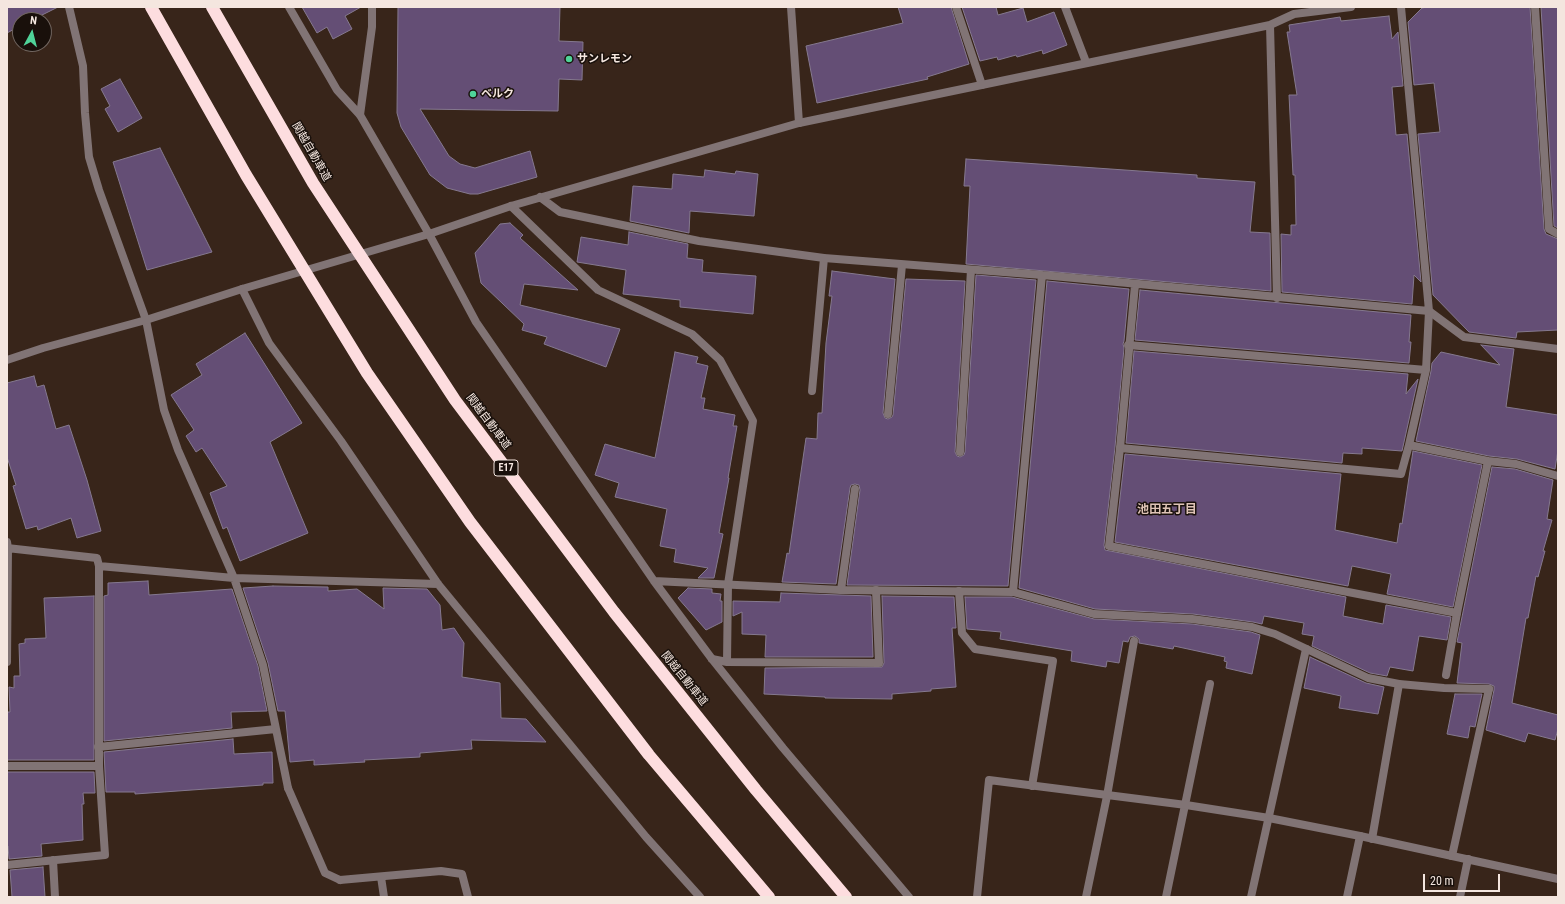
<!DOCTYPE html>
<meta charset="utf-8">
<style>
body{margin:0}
#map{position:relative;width:1565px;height:904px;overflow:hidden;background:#38251a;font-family:"Roboto Condensed",sans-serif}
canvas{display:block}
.frame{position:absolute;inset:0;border:8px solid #f4e6df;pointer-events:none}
.north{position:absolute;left:12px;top:12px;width:40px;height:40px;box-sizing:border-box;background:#19100b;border:1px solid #716660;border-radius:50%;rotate:7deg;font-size:11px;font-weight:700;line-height:16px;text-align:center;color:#f4e6df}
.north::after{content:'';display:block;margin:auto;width:14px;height:18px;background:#4fd399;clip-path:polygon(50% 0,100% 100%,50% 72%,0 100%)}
.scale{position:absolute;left:1423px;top:874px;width:77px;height:18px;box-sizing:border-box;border:2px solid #f4e6df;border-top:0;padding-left:5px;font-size:12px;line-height:14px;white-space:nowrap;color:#f4e6df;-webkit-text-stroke:3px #19100b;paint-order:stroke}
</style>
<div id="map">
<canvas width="1565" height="904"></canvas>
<div class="frame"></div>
<div class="north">N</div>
<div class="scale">20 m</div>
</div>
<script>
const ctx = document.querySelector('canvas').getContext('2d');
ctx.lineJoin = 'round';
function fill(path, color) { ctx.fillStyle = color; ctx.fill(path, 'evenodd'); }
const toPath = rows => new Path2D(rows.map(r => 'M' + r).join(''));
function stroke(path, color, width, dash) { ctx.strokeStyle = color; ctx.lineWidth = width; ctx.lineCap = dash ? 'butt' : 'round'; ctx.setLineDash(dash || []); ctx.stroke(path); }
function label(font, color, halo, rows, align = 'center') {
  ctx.font = font + ' "Roboto Condensed","Noto Sans JP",sans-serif'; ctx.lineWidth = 3; ctx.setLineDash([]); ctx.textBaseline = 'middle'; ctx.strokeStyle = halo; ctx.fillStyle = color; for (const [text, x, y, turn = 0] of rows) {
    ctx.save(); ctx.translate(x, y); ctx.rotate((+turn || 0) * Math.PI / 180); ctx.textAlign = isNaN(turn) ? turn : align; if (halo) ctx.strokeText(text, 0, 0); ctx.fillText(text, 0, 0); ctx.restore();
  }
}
const building = toPath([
 [7,7,58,7,32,20,20,20,20,26,7,33,7,7],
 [302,7,361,7,345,16,352,29,333,39,327,27,317,33,302,7],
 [398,7,560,7,559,41,583,42,582,80,559,79,558,111,420,109,449,156,460,164,475,168,530,151,537,177,478,194,470,194,447,188,430,175,401,127,397,113,398,7],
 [898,7,951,7,969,64,927,77,928,79,817,103,806,46,903,23,898,7],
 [962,7,996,7,998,15,1023,8,1027,22,1054,12,1067,45,1043,54,1042,50,1017,57,1016,55,998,60,997,57,980,61,962,7],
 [1427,7,1530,7,1544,229,1546,234,1558,239,1558,330,1517,332,1516,338,1469,332,1433,295,1418,134,1440,132,1434,83,1414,85,1408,22,1422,8,1427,7],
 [1541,7,1558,7,1558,228,1554,226,1541,7],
 [1389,16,1392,39,1398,32,1403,86,1392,87,1396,135,1407,134,1421,282,1414,275,1412,304,1282,292,1281,234,1291,235,1291,225,1296,225,1295,175,1293,175,1289,95,1297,95,1287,32,1290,32,1289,25,1340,17,1341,21,1389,16],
 [120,79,142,118,118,132,105,109,110,106,101,89,120,79],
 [160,148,212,252,147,270,113,162,160,148],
 [966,159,1197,175,1197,178,1255,182,1250,232,1270,233,1271,291,966,264,970,186,964,186,966,159],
 [705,170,735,174,736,171,758,174,754,216,690,211,689,233,630,221,633,186,672,189,673,174,704,177,705,170],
 [510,223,523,235,520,238,578,290,524,284,520,305,620,329,606,367,544,344,547,337,522,330,524,324,481,283,475,253,500,224,510,223],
 [629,232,688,244,687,258,703,260,702,272,756,276,753,314,680,307,680,300,623,294,626,270,577,262,581,237,628,245,629,232],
 [832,271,895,279,883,413,885,418,888,419,892,417,893,415,906,279,965,281,955,452,957,456,960,457,964,455,965,452,976,275,1036,280,1008,586,847,585,860,490,859,485,855,484,851,485,850,488,836,584,782,582,787,553,789,554,806,438,817,439,818,413,822,413,826,343,832,296,829,296,832,271],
 [1047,281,1129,289,1124,341,1123,344,1124,348,1115,447,1104,545,1105,550,1346,597,1343,616,1383,624,1386,605,1451,617,1447,640,1419,636,1413,671,1390,667,1387,676,1370,673,1312,646,1314,636,1302,634,1304,623,1264,616,1262,624,1253,622,1193,614,1095,609,1019,588,1047,281],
 [1140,290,1411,315,1409,342,1411,342,1409,363,1135,340,1140,290],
 [245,333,302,423,270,442,308,533,240,561,227,527,223,529,210,493,227,486,202,448,196,452,186,436,194,430,171,395,202,375,196,364,245,333],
 [1481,345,1514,349,1506,407,1558,415,1558,450,1555,469,1517,459,1489,456,1416,441,1431,371,1432,363,1441,352,1500,365,1481,345],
 [1134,351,1408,374,1406,394,1418,379,1402,451,1362,448,1362,454,1343,453,1342,463,1126,443,1134,351],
 [675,352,698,357,696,363,708,366,701,398,705,398,703,409,735,415,733,426,737,426,728,478,729,478,719,533,723,534,714,578,698,578,708,568,674,562,676,549,660,546,667,509,615,497,619,483,595,475,605,444,655,458,675,352],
 [34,376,37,387,44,385,56,429,69,425,87,480,101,531,77,538,71,518,38,530,37,526,26,529,13,486,16,485,7,457,7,383,34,376],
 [1413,451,1482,465,1453,607,1387,594,1391,574,1352,566,1348,586,1115,542,1125,454,1341,474,1335,530,1397,543,1400,523,1402,524,1413,451],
 [1492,467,1515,469,1553,480,1547,519,1552,520,1543,551,1545,551,1538,577,1536,576,1528,618,1526,618,1512,703,1558,715,1558,729,1555,740,1528,733,1525,742,1486,730,1494,690,1494,686,1489,684,1457,683,1462,643,1457,642,1492,467],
 [148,581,149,595,232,589,258,666,267,711,231,712,232,728,104,741,104,596,108,595,108,583,148,581],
 [273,586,328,587,328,591,357,589,384,609,383,588,427,589,440,605,442,630,454,628,464,643,462,677,500,683,501,718,526,719,546,742,471,740,472,749,420,753,420,757,364,760,365,762,314,765,314,760,290,762,285,711,278,711,268,663,243,588,273,586],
 [688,588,712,589,712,593,721,594,720,601,722,601,722,622,706,630,678,598,688,588],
 [781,593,871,596,873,657,765,657,766,635,742,634,742,612,733,616,733,601,780,602,781,593],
 [94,596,94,760,7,760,7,712,10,712,9,687,14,688,14,676,20,676,19,644,25,643,25,639,46,638,44,598,94,596],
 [882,596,954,597,956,628,952,628,956,687,931,689,931,691,892,694,892,699,825,698,825,697,764,694,765,668,882,667,884,663,882,596],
 [965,597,1012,597,1094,619,1192,624,1251,632,1260,635,1252,674,1226,668,1227,662,1224,661,1225,657,1174,646,1173,649,1139,643,1139,639,1135,636,1130,637,1128,642,1123,641,1119,663,1107,661,1106,667,1071,661,1072,651,1000,639,1001,632,967,629,965,597],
 [1310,657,1366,683,1384,687,1378,714,1339,708,1341,696,1304,688,1310,657],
 [1455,694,1482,694,1475,727,1470,726,1468,738,1447,734,1455,694],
 [233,739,234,754,272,752,273,783,263,783,263,785,135,794,135,792,106,792,104,752,233,739],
 [7,772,94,772,95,793,83,793,84,804,82,804,83,840,41,844,42,856,9,859,8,846,7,846,7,772],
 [43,867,45,897,12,897,10,870,43,867]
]);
const service = toPath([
 [791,7,799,123],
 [956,7,982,85],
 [1535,7,1549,229,1558,234],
 [511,206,598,290,692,334,720,360,753,421,728,584,727,662],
 [1429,311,1426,370,1409,445,1488,461,1457,613,1446,675],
 [1128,345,1426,370],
 [812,391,824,258],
 [888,414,902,265],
 [1120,448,1401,474,1409,445],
 [960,452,971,270],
 [1488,461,1516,464,1558,476],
 [841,590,855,489],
 [959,591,962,633,975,649,1053,661,1032,786],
 [712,659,727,662,879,663,876,590],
 [288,788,325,873,340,880],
 [1372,839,1399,684],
 [1452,856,1489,689],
 [1086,897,1107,796,1134,641],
 [1166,897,1210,684],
 [1251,897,1306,649],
 [1347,897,1360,836],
 [1460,897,1468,859]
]);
const minor = toPath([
 [69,7,83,66,85,113,89,157,99,190,146,320,164,410,178,450,234,578,263,665,288,788],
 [289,7,337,90,360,115],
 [1065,7,1086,62],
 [1401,7,1429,311],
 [1270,25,1277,298],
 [540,197,560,212,699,241,824,258,1042,275,1429,311,1464,337,1558,349],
 [1135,285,1120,448,1109,546,1457,613],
 [242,289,269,343,341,441,438,584,646,837,700,897],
 [7,542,8,548,7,662],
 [7,548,97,558,99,566,99,766,7,766],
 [99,566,234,578,438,584],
 [654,581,841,590,1013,592,1094,614,1192,619,1252,627,1275,634,1368,678,1399,684,1444,688,1489,689],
 [1013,592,1042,275],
 [98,747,276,729],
 [53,860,55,897],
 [7,865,105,855,99,766],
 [381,877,384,897],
 [340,880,441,871,462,874,468,897],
 [909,897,783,748,712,659,654,581,476,322,429,234,511,206,799,123,1270,25,1294,14,1351,7],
 [977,897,989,780,1186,805,1269,818,1360,836,1558,879]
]);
const tertiary = toPath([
 [7,360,43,348,146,320,242,289,429,234,360,115,372,27,372,7]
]);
const motorway = toPath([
 [151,7,246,175,367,373,470,522,649,755,769,897],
 [212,7,313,183,455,400,614,612,756,790,846,897]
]);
const markers = [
 [569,59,4,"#4fd399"],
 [473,94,4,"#4fd399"]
];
const shields = [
 [506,468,24]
];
const shieldNames = [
 ["E17",506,468]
];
const poiNames = [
 ["サンレモン",577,59],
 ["ベルク",481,94]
];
const streetNames = [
 ["関越自動車道",311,152,60],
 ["関越自動車道",488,422,53],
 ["関越自動車道",684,679,51]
];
const neighbourhoodNames = [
 ["池田五丁目",1167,510]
];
fill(building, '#644e75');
stroke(building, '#85798f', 1);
stroke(service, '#817475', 8);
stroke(minor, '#817475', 8);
stroke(tertiary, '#817475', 8);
stroke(motorway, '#fddddf', 12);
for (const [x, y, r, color] of markers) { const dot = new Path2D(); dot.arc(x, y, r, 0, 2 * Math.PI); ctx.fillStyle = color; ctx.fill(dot); stroke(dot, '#19100b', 1.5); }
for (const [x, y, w] of shields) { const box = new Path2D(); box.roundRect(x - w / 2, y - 8, w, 16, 3); ctx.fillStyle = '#19100b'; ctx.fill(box); stroke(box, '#f4e6df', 1); }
label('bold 10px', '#f4e6df', null, shieldNames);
label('bold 11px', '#f4e6df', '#19100b', poiNames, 'left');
label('11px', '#f4e6df', '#19100b', streetNames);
label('bold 12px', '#dec3b5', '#19100b', neighbourhoodNames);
</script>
